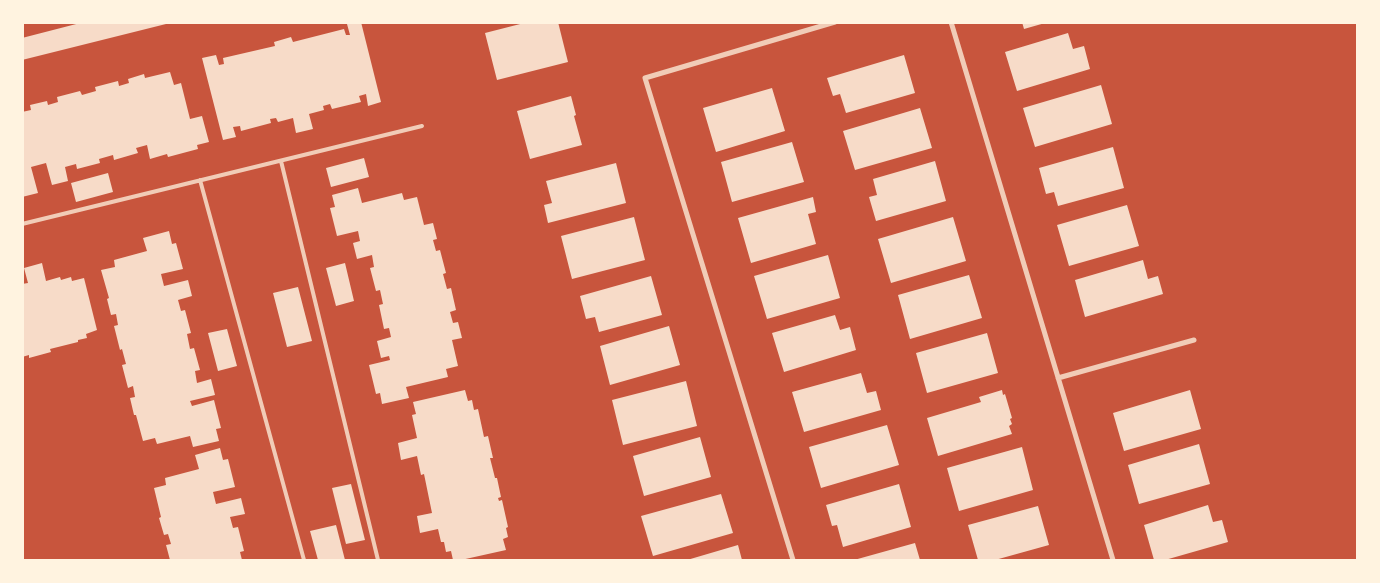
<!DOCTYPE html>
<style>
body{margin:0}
#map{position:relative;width:1380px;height:583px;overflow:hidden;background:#c8553d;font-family:Literata,serif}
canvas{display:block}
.frame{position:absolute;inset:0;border:24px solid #fff3e0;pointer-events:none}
</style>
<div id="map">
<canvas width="1380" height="583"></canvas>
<div class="frame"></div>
</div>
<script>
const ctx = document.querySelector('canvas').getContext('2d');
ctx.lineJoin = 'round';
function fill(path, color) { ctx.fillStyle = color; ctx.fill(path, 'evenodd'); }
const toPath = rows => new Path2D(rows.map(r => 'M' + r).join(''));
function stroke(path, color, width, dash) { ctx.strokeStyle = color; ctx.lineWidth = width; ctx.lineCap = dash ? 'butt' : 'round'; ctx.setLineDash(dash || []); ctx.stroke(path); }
const building = toPath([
 [84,22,170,22,170,23,22,60,22,38],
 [352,22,361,22,381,102,368,106,366,94,359,96,361,102,332,109,330,104,323,106,324,110,309,114,313,129,296,133,293,118,278,122,276,118,270,119,271,123,241,131,240,126,233,127,236,137,223,140,202,58,216,55,219,65,224,64,223,58,275,46,274,42,291,37,293,42,344,29,346,35,350,35,347,24],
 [528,22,558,22,568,62,497,80,485,33],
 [1022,22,1044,22,1045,23,1024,29],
 [1068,33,1073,49,1084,46,1090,69,1017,91,1005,52],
 [904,55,915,93,846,113,840,94,833,96,827,78],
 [170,72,174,85,181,83,190,119,202,116,209,142,197,145,198,149,168,157,167,154,150,159,147,145,136,148,138,153,114,160,113,155,99,159,100,163,77,169,76,164,65,167,68,181,52,185,46,163,31,167,38,193,22,197,22,112,31,110,30,105,47,101,48,105,58,102,57,97,80,91,82,95,96,91,95,87,118,81,119,86,129,83,128,79,144,74,145,78],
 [1101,85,1112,124,1035,147,1023,108],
 [772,88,785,131,716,152,703,108],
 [571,96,576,115,574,116,582,145,530,159,517,111],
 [920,108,932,148,855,170,843,131],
 [792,142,804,182,732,202,721,162],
 [1113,147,1124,188,1058,206,1054,192,1046,194,1039,168],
 [364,158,369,177,331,187,326,168],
 [935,161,946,201,876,221,869,197,877,195,873,179],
 [616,163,626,203,548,223,544,205,552,203,546,181],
 [108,173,113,192,76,202,71,183],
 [358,188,362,203,402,193,404,200,417,197,424,225,433,223,437,239,433,240,436,251,440,250,446,273,443,274,447,289,451,288,456,310,450,312,453,323,458,322,462,338,452,340,458,366,446,369,448,377,406,387,409,398,382,404,380,393,376,394,369,365,390,360,389,356,381,358,377,341,391,337,389,328,384,329,379,305,383,304,380,290,376,291,370,268,374,267,372,255,357,259,353,243,360,241,358,231,337,236,330,208,335,207,332,195],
 [813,197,816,212,808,214,816,244,751,263,738,218],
 [1127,205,1139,246,1069,266,1057,225],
 [634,217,645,260,572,279,561,236],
 [953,217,966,261,891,283,878,239],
 [169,231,172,244,176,243,183,269,161,274,164,286,188,280,192,296,178,300,181,311,185,310,191,333,187,334,190,349,194,348,200,370,195,371,197,383,211,379,215,395,190,401,192,406,214,400,221,428,216,429,219,441,193,447,190,436,157,444,155,438,143,441,136,415,134,415,130,398,135,397,133,386,128,388,122,365,126,364,122,349,120,350,114,326,118,325,116,314,111,315,107,299,109,298,101,270,115,267,114,260,147,251,143,238],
 [828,255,840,298,767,319,754,276],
 [1143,260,1148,279,1158,276,1163,294,1085,317,1075,280],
 [42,263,46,281,60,277,61,280,71,277,72,281,84,278,97,330,86,334,87,338,78,340,78,342,50,349,51,352,29,358,29,355,22,357,22,284,28,283,24,268],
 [345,263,354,301,336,306,326,268],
 [969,275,982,318,910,339,898,295],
 [651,276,662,315,599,332,595,317,586,319,580,296],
 [298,287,312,341,287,347,273,293],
 [835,315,840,330,850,327,856,350,784,372,772,333],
 [669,326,680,365,610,385,600,346],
 [227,329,237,366,218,371,208,333],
 [987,333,998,373,927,393,916,353],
 [861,373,867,393,876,391,881,410,804,432,792,392],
 [686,381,697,426,623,445,612,400],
 [465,390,468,401,472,400,474,410,478,409,484,437,488,436,493,458,490,458,495,478,497,478,501,497,498,498,499,501,502,500,508,527,506,528,508,537,503,539,506,550,461,560,453,560,451,551,446,552,444,542,441,542,438,529,420,533,417,516,432,513,424,474,421,475,417,456,401,460,398,443,417,438,412,415,416,414,413,402],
 [1002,390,1003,395,1005,394,1012,418,1010,419,1012,424,1009,426,1012,434,938,456,927,418,981,402,979,397],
 [1190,390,1201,429,1124,451,1113,413],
 [887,425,899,465,821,488,809,447],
 [700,437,711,477,644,496,633,456],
 [1199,444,1210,484,1139,504,1128,465],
 [1022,447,1033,490,959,511,947,468],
 [220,448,223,460,228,459,235,487,213,492,216,504,241,498,245,514,230,517,233,528,238,527,244,551,240,552,242,560,170,560,166,545,171,544,168,534,164,535,159,518,161,517,154,488,166,485,165,478,199,469,195,455],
 [351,484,365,540,346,544,332,488],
 [899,484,911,527,843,547,837,525,832,526,826,505],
 [721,494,733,533,653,556,641,516],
 [1208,505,1213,522,1222,520,1228,542,1165,560,1154,560,1144,525],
 [1038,506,1049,545,995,560,978,560,968,525],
 [336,525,345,560,318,560,310,531],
 [915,543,920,560,854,560],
 [738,545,742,560,687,560]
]);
const service = toPath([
 [281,161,378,560],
 [200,180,304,560],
 [22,224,422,126]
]);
const minor = toPath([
 [951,22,1113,560],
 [1058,378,1194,340],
 [793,560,645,78,835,22]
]);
fill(building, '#f7dbc8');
stroke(service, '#f1ccb7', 4);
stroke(minor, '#f1ccb7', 5);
</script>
